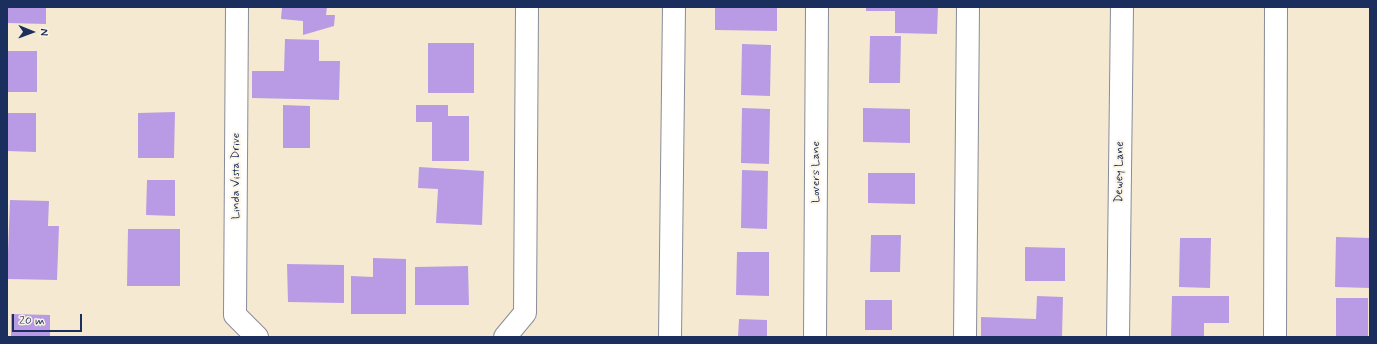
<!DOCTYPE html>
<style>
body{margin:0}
#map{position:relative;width:1377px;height:344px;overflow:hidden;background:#f5ead1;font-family:Mynerve,sans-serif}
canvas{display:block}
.frame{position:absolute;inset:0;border:8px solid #1b2f5e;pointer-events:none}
.north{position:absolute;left:12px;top:12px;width:40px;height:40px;-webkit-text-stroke:3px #fcf5e5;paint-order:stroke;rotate:91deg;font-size:11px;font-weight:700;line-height:16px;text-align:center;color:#1b2f5e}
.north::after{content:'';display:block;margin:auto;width:14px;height:18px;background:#1b2f5e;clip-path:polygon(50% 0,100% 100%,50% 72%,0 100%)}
.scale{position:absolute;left:12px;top:314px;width:70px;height:18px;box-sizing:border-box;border:2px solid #1b2f5e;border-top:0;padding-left:5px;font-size:12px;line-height:14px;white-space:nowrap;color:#1b2f5e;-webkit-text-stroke:3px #fcf5e5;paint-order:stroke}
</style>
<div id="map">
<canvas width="1377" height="344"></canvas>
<div class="frame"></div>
<div class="north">N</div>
<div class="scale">20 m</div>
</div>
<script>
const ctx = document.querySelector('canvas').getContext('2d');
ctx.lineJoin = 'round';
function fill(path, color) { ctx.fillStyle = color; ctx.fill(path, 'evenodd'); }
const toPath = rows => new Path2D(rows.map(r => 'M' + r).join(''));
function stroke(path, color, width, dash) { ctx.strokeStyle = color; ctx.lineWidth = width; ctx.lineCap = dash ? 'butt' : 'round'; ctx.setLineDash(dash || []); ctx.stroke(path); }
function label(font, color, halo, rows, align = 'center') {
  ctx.font = font + ' Mynerve,sans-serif'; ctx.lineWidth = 4; ctx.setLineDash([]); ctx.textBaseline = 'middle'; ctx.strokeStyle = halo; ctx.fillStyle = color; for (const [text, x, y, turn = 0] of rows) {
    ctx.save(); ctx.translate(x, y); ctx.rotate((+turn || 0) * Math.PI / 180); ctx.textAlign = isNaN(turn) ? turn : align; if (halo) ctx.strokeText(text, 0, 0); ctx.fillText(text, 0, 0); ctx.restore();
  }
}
const building = toPath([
 [7,7,46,7,46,24,7,23],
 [282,7,327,7,326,15,335,15,334,26,303,35,303,21,281,19],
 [715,7,777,7,777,31,715,30],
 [866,7,938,7,937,34,895,33,895,11,866,11],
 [870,36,901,36,900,83,869,83],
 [285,39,319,40,319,61,340,61,339,100,252,98,252,71,284,71],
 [428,43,474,43,474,93,428,93],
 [742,44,771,45,770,96,741,95],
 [7,51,37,51,37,92,7,92],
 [283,105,310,106,310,148,283,148],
 [416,105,448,105,448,116,469,116,469,161,432,161,432,122,416,122],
 [742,108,770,109,769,164,741,163],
 [863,108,910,109,910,143,863,142],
 [175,112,174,158,138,158,138,113],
 [7,113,36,113,36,152,7,151],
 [419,167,484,171,482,225,436,223,438,189,418,188],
 [742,170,768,171,767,229,741,228],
 [868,173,915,173,915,204,868,203],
 [147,180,175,180,175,216,146,215],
 [10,200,49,201,48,226,59,226,57,280,7,279],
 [128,229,180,229,180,286,127,286],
 [871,235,901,235,900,272,870,272],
 [1336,237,1370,238,1370,288,1335,287],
 [1180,238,1211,238,1210,288,1179,287],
 [1025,247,1065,248,1065,281,1025,281],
 [737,252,769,252,769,296,736,295],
 [373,258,406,259,406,314,351,314,351,276,373,277],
 [287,264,344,265,344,303,288,302],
 [468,266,469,305,415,305,415,267],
 [1037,296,1063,297,1062,337,981,337,981,317,1036,319],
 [1172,296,1229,296,1229,323,1204,323,1204,337,1171,337],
 [1336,298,1368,298,1368,337,1336,337],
 [865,300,892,300,892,330,865,330],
 [11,314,50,315,50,337,11,337],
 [739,319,767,320,767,337,738,337]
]);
const minor = toPath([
 [237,7,235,315,257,337],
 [505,337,525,313,527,7],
 [670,337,674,7],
 [815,337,817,7],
 [965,337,968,7],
 [1118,337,1122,7],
 [1275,337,1276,7]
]);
const streetNames = [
 ["Lovers Lane",816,172,-90],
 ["Dewey Lane",1120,172,-89],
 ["Linda Vista Drive",236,176,-90]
];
fill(building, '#b99be5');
stroke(minor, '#888c98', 24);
stroke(minor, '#fff', 22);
label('12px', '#1b2f5e', '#fcf5e5', streetNames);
</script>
